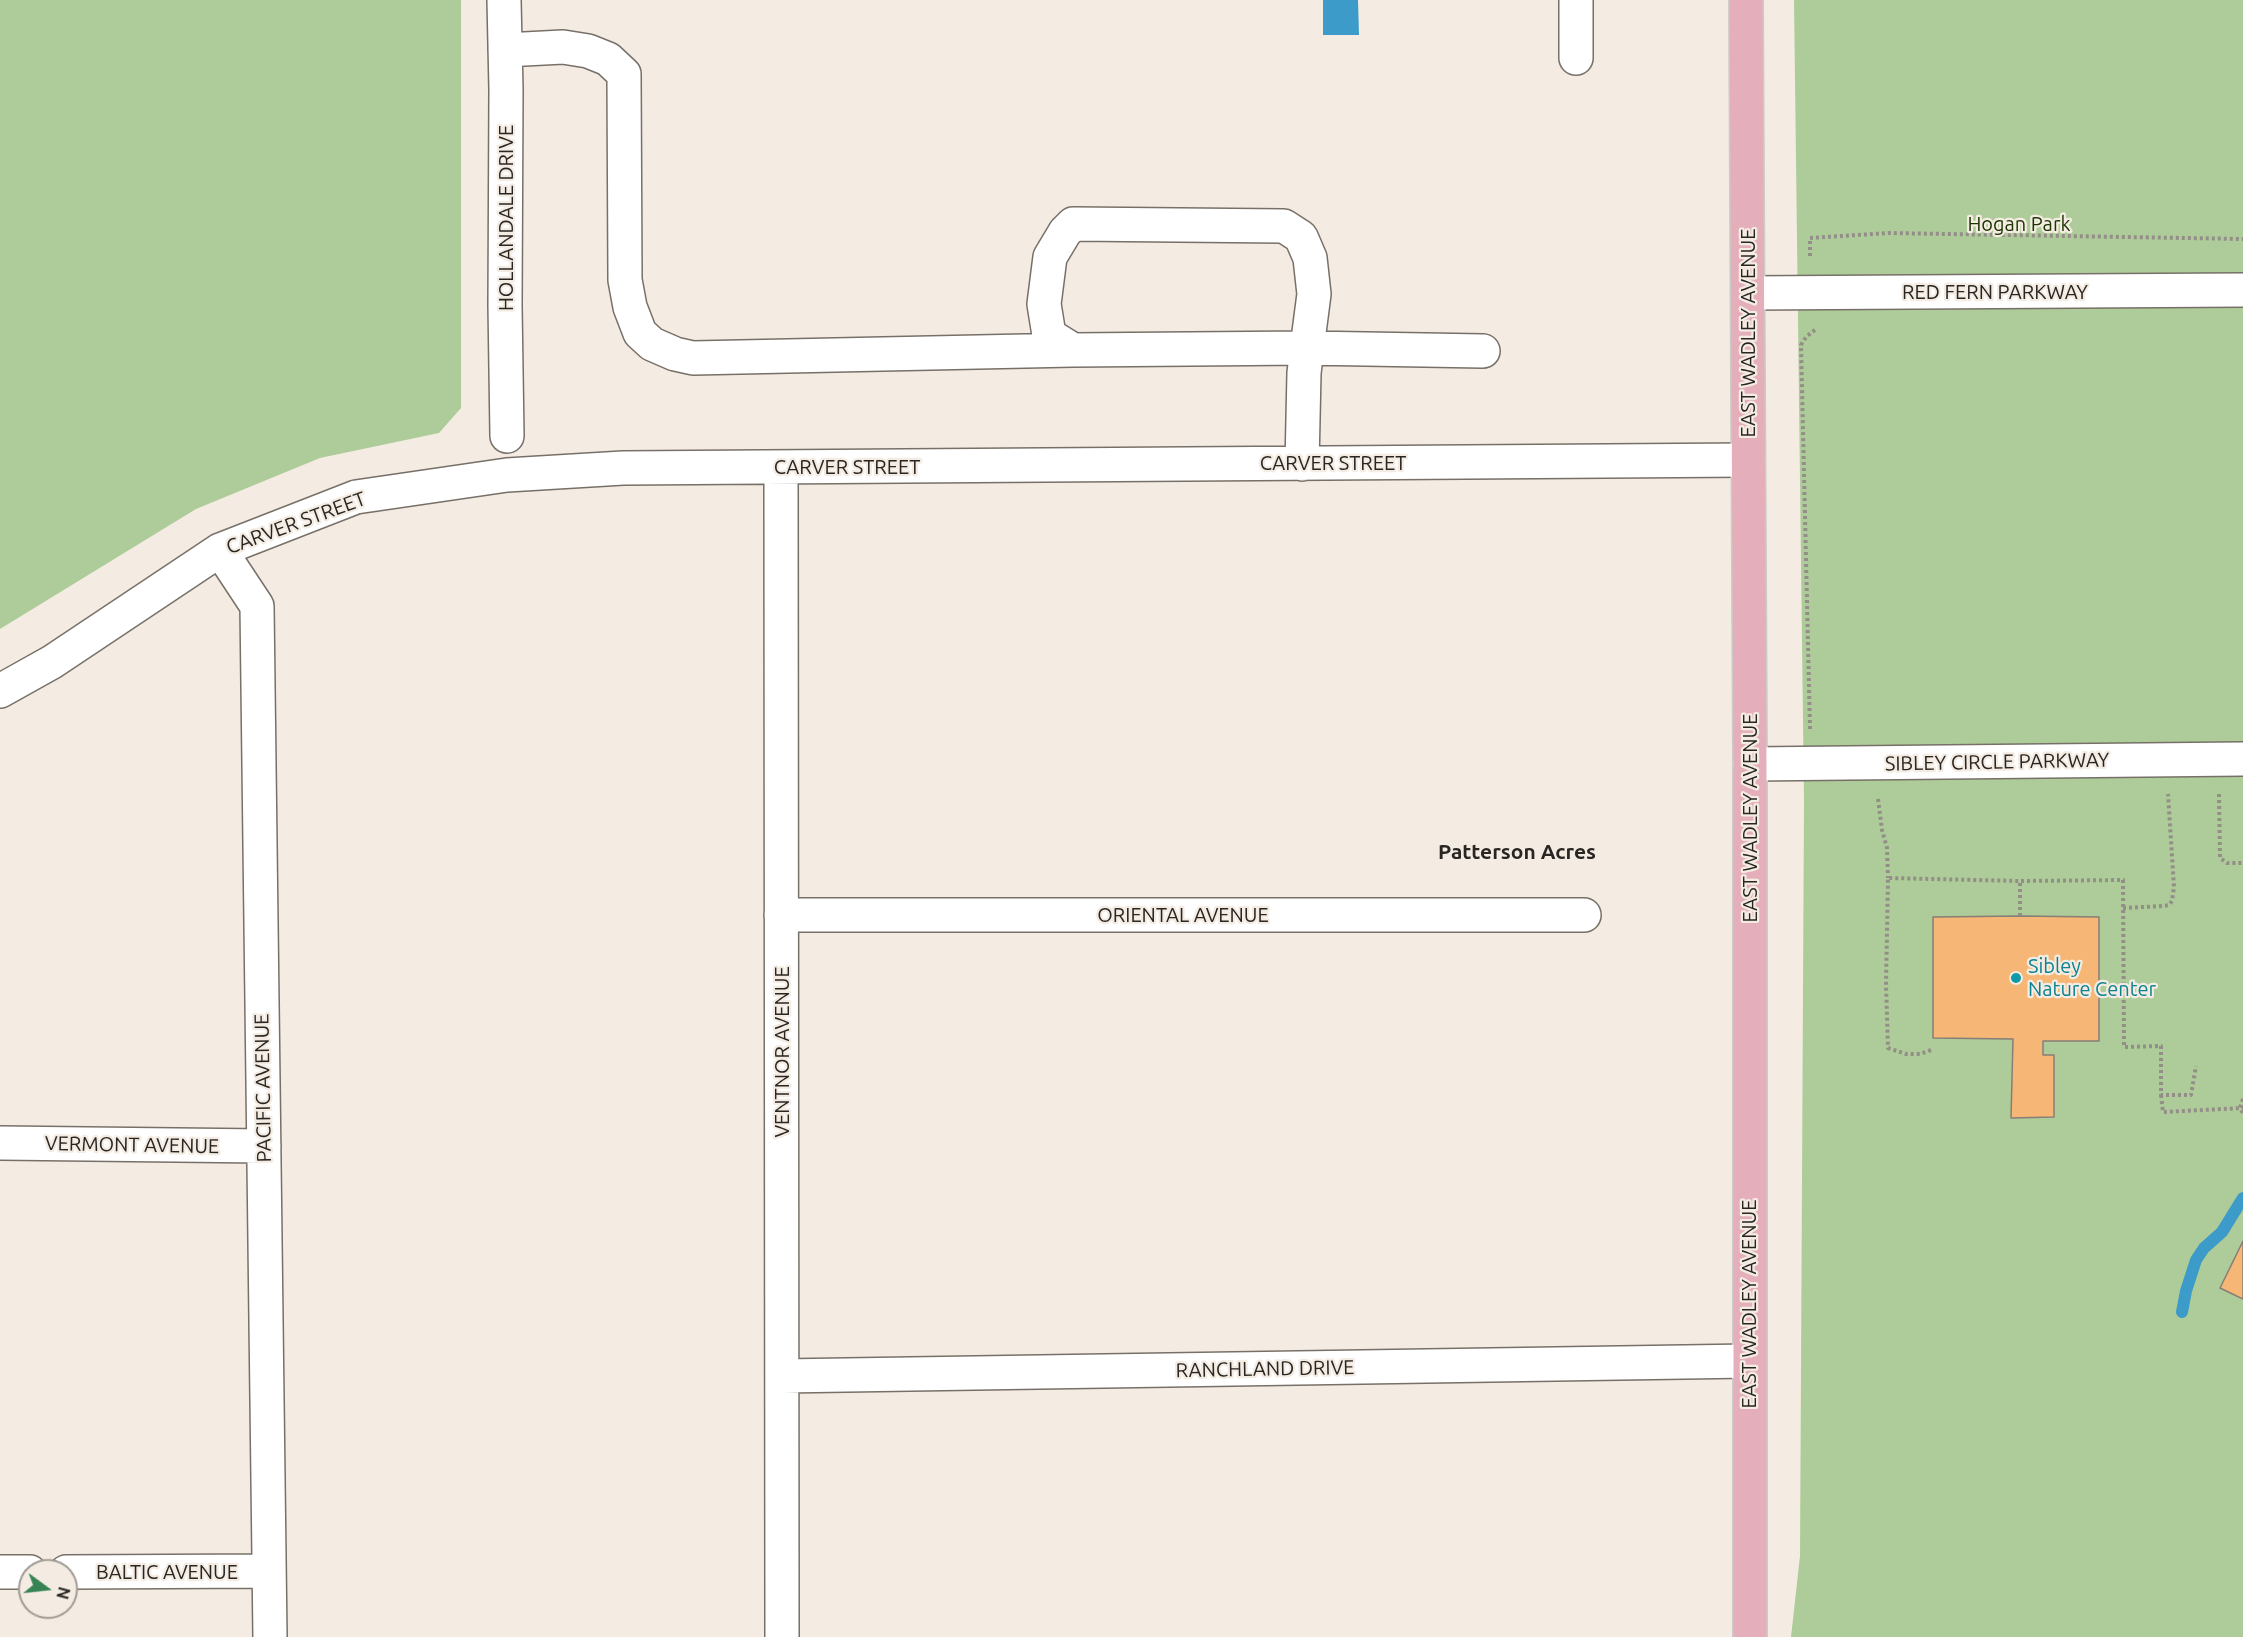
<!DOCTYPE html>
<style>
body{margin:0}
#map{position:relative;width:2243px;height:1637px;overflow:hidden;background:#f4ece3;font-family:Ubuntu,sans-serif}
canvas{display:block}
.north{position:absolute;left:18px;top:1559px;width:60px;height:60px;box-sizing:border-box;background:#f4ece3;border:2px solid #a29c96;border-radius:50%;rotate:105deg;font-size:16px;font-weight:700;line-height:24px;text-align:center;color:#282522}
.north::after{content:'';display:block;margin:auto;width:21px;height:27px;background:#368453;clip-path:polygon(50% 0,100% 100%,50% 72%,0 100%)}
</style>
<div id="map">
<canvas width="2243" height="1637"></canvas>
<div class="north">N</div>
</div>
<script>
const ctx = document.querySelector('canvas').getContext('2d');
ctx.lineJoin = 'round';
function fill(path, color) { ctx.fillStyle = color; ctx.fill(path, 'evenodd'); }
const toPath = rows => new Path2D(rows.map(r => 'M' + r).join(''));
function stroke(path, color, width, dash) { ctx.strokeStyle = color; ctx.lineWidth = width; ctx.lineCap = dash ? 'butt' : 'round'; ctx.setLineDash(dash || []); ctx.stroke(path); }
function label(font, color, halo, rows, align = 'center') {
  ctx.font = font + ' Ubuntu,sans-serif'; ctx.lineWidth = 4.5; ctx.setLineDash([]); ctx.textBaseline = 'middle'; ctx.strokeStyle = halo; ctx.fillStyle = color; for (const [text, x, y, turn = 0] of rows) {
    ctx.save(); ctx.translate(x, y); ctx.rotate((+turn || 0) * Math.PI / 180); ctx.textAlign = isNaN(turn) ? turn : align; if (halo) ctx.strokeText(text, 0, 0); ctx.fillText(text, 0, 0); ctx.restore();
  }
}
const green = toPath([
 [0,0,461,0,461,408,439,433,320,458,196,509,0,629],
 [1794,0,2243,0,2243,1637,1791,1637,1800,1556,1804,800]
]);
const water = toPath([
 [1323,0,1358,0,1359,35,1323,35]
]);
const stream = toPath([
 [2182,1312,2186,1291,2196,1260,2204,1248,2222,1232,2243,1198]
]);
const building = toPath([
 [2020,916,2099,917,2099,1041,2043,1041,2043,1055,2054,1055,2054,1117,2011,1118,2013,1039,1933,1038,1933,917,2020,916],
 [2243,1241,2243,1299,2220,1288,2243,1241]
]);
const path = toPath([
 [1810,256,1810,238,1889,233,2243,239],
 [1810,729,1801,345,1806,337,1816,329],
 [2219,794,2220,858,2227,863,2243,863],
 [1878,799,1882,830,1887,848,1888,878],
 [2123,908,2163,906,2169,905,2172,901,2174,887,2168,794],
 [2020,916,2020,881,2123,880,2124,1047,2161,1046,2161,1095,2191,1095,2196,1066],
 [1931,1050,1920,1054,1906,1054,1888,1048,1886,985,1888,878,2020,881],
 [2161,1095,2163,1112,2243,1108],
 [2243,1099,2240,1108,2243,1113]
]);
const minor = toPath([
 [504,0,506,90,505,305,507,436],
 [505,50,563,47,588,51,608,59,624,74,625,280,630,307,640,333,652,344,675,354,693,358,1073,350],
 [1576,58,1576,0],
 [1748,293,2243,290],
 [1302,464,1304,373,1307,348,1314,294,1310,258,1301,237,1284,226,1073,224,1065,232,1050,257,1044,304,1049,335,1073,350,1307,348,1483,351],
 [781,468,782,1637],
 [220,550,257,606,270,1637],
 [0,691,52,662,220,550,356,497,507,475,623,468,1748,460],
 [1750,764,2243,759],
 [781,915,1584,915],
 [0,1143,264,1146],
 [782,1376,1749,1361],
 [0,1572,30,1572],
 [66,1572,269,1571]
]);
const major = toPath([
 [1746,0,1750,764,1750,1637]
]);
const markers = [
 [2016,978,6,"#0f9aa8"]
];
const streetNames = [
 ["HOLLANDALE DRIVE",506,218,-90],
 ["RED FERN PARKWAY",1995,292],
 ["EAST WADLEY AVENUE",1748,333,-90],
 ["CARVER STREET",1333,463],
 ["CARVER STREET",847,467],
 ["CARVER STREET",296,523,-20],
 ["SIBLEY CIRCLE PARKWAY",1997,762,-1],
 ["EAST WADLEY AVENUE",1750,818,-90],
 ["ORIENTAL AVENUE",1183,915],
 ["VENTNOR AVENUE",782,1052,-90],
 ["PACIFIC AVENUE",263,1088,-91],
 ["VERMONT AVENUE",132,1145,1],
 ["EAST WADLEY AVENUE",1749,1304,-90],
 ["RANCHLAND DRIVE",1265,1369,-1],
 ["BALTIC AVENUE",167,1572]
];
const parkNames = [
 ["Hogan Park",2019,224]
];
const cultureNames = [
 ["Sibley",2028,966],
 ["Nature Center",2028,989]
];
const neighbourhoodNames = [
 ["Patterson Acres",1517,852]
];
fill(green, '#aecc99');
fill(water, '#3c9bc8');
stroke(stream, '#3c9bc8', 12);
fill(building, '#f6b675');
stroke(building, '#867e77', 1.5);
stroke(minor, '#777068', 36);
stroke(major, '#cbcbca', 36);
stroke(path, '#948e88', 4, [3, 3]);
stroke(minor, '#fff', 33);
stroke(major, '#e4afbb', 33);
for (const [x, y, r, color] of markers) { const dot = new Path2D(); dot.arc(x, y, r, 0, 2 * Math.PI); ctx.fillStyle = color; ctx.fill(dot); stroke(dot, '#f4ece3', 2); }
label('20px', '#282522', '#f4ece3', streetNames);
label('20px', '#1c3500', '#f4ece3', parkNames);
label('20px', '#0d838f', '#f4ece3', cultureNames, 'left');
label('bold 21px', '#282522', '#f4ece3', neighbourhoodNames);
</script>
